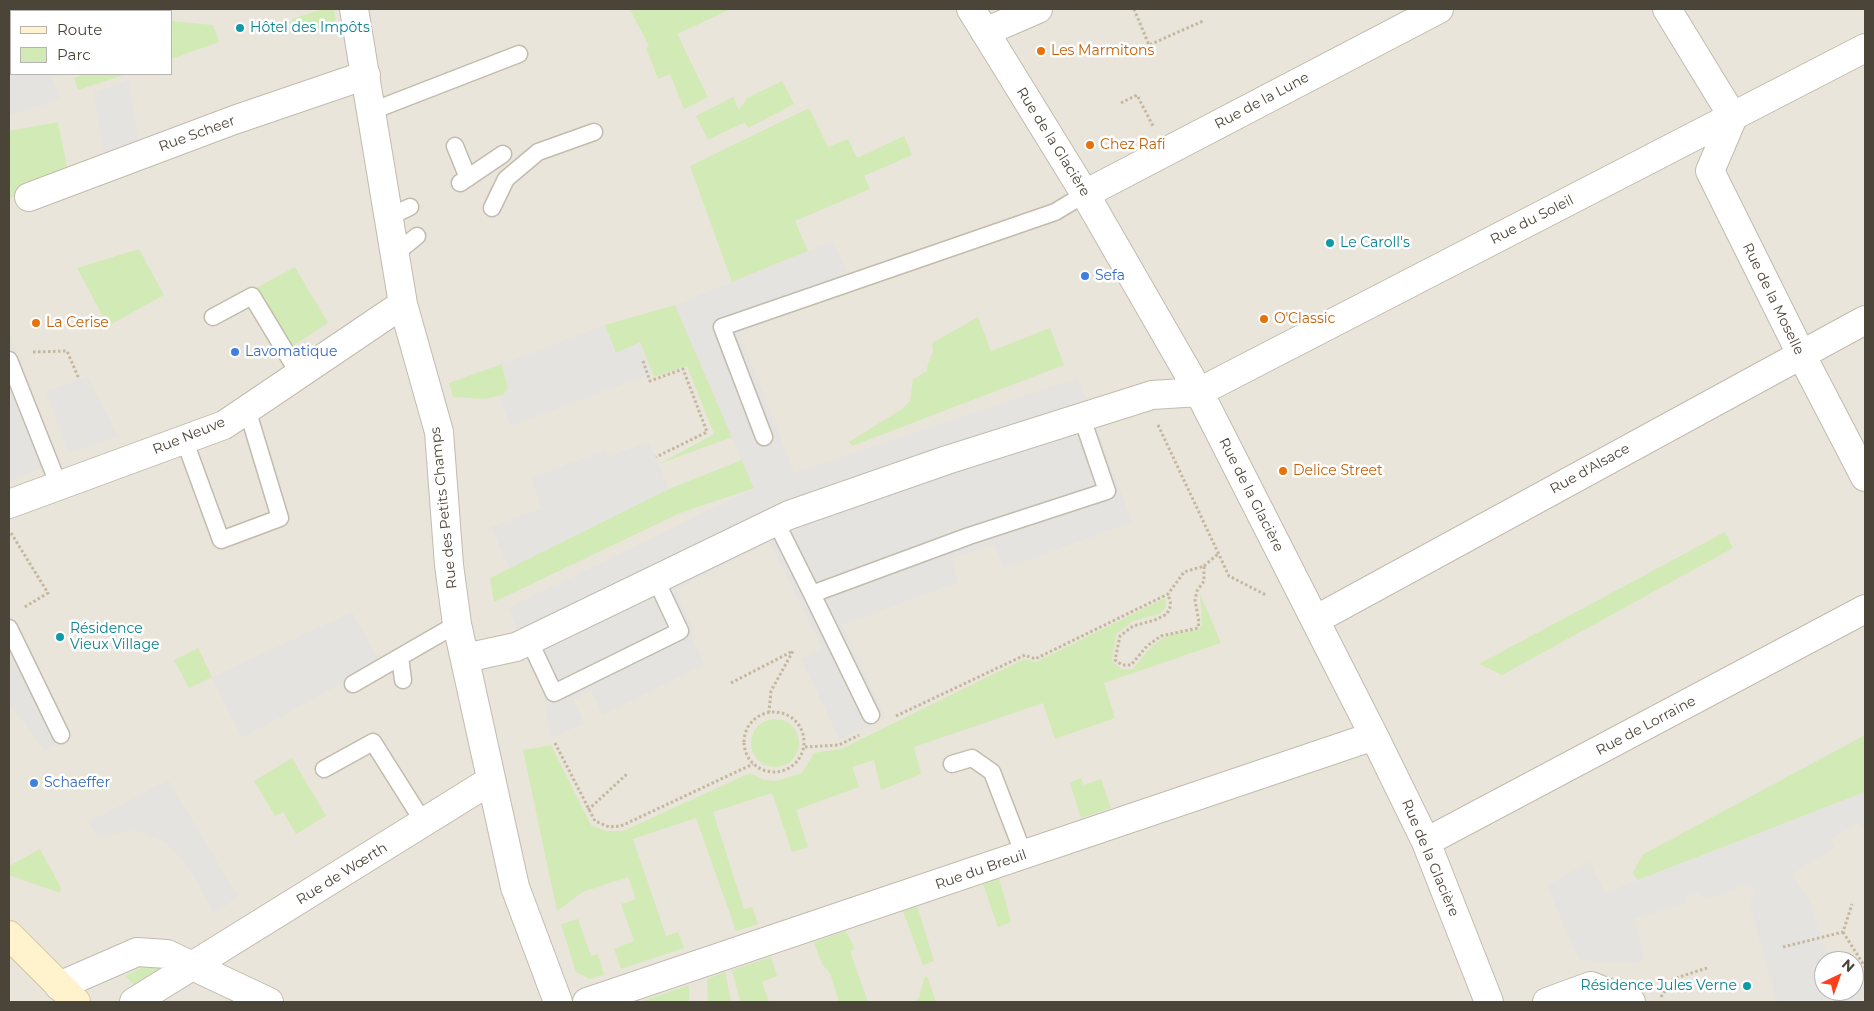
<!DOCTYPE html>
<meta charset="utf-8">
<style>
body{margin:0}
#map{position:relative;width:1874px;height:1011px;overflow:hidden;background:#f6f3ec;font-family:Montserrat,sans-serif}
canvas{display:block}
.frame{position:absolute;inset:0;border:10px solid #4b4439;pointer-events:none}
.legend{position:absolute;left:10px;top:10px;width:162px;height:65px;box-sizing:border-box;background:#fff;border:1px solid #b7b4b0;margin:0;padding:6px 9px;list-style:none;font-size:15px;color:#4b4439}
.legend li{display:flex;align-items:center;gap:10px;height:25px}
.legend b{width:25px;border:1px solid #b7b4b0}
.north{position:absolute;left:1814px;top:951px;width:50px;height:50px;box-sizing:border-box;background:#fff;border:1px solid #b7b4b0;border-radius:50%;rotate:42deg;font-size:14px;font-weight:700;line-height:20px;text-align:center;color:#4b4439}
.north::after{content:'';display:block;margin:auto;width:18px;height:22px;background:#fc3f1d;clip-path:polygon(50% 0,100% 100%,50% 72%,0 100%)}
</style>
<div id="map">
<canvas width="1874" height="1011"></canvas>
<div class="frame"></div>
<ul class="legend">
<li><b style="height:6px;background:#fff3cd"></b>Route</li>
<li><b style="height:14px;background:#d2eab5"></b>Parc</li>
</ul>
<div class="north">N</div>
</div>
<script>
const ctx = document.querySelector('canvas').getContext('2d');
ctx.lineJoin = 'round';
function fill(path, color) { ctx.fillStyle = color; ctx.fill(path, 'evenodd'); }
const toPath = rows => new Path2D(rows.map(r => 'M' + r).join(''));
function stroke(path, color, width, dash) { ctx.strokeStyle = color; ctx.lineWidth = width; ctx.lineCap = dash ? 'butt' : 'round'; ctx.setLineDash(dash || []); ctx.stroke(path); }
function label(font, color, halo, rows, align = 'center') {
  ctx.font = font + ' Montserrat,sans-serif'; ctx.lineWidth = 5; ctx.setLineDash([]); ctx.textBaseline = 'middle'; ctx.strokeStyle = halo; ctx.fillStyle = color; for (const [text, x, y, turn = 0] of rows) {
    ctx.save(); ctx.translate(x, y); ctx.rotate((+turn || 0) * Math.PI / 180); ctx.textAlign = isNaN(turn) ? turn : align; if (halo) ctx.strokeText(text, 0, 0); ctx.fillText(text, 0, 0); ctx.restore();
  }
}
const residential = toPath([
 [9,9,1865,9,1865,1002,9,1002],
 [11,11,171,11,171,74,11,74],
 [1824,961,1854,961,1854,991,1824,991]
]);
const green = toPath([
 [322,9,334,9,336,22,297,33,292,19],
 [630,9,731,9,677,34,708,97,684,109,670,74,658,79,646,48,649,46],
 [171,21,213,25,219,42,171,59],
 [85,74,127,74,78,90,74,78],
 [782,81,794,104,748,128,745,122,708,140,696,116,733,97,739,110,747,98],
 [809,108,828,147,848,139,857,158,904,136,912,155,864,176,870,189,795,221,808,251,732,282,690,166],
 [58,122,68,172,9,199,9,131],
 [139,249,164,295,108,326,77,268],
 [295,267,328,323,288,349,256,288],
 [675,305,732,437,659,464,714,434,687,366,654,377,653,373,616,353,605,325],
 [978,317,991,351,1050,328,1064,365,852,446,849,442,902,409,910,401,913,379,927,371,928,363,933,352,932,343],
 [502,364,508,388,504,395,484,399,453,397,449,383],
 [742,460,754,488,680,513,494,602,490,578,669,489],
 [1725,532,1733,548,1502,675,1479,664],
 [1200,594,1221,643,1104,683,1115,718,1055,739,1043,703,914,747,921,774,881,790,874,760,852,767,859,787,796,810,808,847,792,852,772,793,713,812,744,909,752,907,758,924,736,931,696,818,633,839,666,936,678,932,684,948,621,969,614,949,634,941,621,904,636,899,628,877,583,892,557,911,523,750,551,745,591,825,607,831,623,831,750,773,764,780,776,781,802,773,814,753,841,749,1024,659,1036,662,1165,598,1166,607,1159,614,1133,621,1116,634,1112,661,1121,669,1133,669,1150,648,1163,638,1177,633,1198,630,1202,624],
 [198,648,212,677,189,688,174,660],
 '751 743a24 24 0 1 1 48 0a24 24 0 1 1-48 0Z',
 [1865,735,1865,792,1638,880,1633,873,1642,855],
 [292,758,326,816,296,834,283,812,275,816,254,781],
 [1081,778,1084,785,1101,779,1111,808,1081,818,1070,783],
 [40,849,61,888,60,893,9,875,9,866],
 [999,878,1011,922,998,927,983,884],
 [917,906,934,961,923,965,903,911],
 [578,919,591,956,598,954,604,975,590,979,576,972,561,924],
 [846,931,855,949,850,951,868,1002,839,1002,830,973,822,964,814,942],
 [771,957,777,976,762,982,769,1002,740,1002,732,970],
 [149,964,174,966,142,993,125,976],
 [725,972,731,1002,708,1002,707,979],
 [927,976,936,1002,915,1002,919,998,924,978],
 [689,985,689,1002,643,1002,643,1001]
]);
const parking = toPath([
 [9,9,51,9,52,11,11,11,11,74,51,74,61,100,10,114],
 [128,80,140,146,105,159,94,93],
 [833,241,853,286,740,333,794,473,1078,378,1132,522,1004,569,994,544,951,559,958,582,842,625,885,717,840,740,801,659,822,648,769,542,676,590,693,628,693,640,705,664,603,715,591,691,573,700,584,723,551,738,542,685,508,608,754,488,675,305],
 [605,325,616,353,640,342,653,373,511,426,500,400,508,388,502,364],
 [9,335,59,462,9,481],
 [87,376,118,436,69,453,46,392],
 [649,441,669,489,509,568,491,527,542,508,531,478,605,450,608,457],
 [352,612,380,662,242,738,212,677],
 [9,615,72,737,45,750,9,703],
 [168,780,238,897,214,913,188,866,166,843,134,829,97,838,89,822],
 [1865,792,1865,828,1863,830,1858,823,1831,839,1835,847,1792,874,1809,899,1829,961,1824,961,1824,991,1854,991,1854,975,1865,977,1865,1002,1777,1002,1750,907,1754,889,1737,884,1735,890,1703,899,1700,892,1685,897,1687,903,1634,919,1644,957,1639,963,1579,960,1547,886,1589,862,1605,893]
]);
const path = toPath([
 [1134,9,1149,45,1203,21],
 [1121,103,1137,95,1153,126],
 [33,352,67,351,79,379],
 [643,361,650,381,683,369,707,432,656,457],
 [1158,425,1229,576,1266,595],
 [11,533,48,593,23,608],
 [1204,566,1218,554],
 [731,683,793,651,771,691,769,712],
 '744 742a30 30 0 1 1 60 0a30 30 0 1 1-60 0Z',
 [896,716,1025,655,1035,659,1168,594,1184,572,1204,566,1204,581,1197,591,1195,600,1199,622,1198,628,1161,636,1147,646,1131,665,1122,665,1115,660,1120,636,1133,626,1155,620,1167,614,1171,605,1168,594],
 [555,743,595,821,609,827,621,826,753,764],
 [805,747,839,745,859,735],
 [588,810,628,773],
 [1843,932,1865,967],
 [1783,947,1843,932,1852,904],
 [1661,997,1673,979,1707,968]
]);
const lane = toPath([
 [372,111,519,54],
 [455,146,468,178],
 [460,183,503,154],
 [492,208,506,179,538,152,594,132],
 [389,217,410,207],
 [395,254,417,236],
 [213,317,252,296,299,374],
 [9,360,59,486],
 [764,437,722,327,1055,212,1085,194],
 [184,439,221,540,280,518,247,409],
 [776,522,812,594,969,536,1107,491,1082,418],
 [812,594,871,715],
 [9,628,61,735],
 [529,640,554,693,680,631,656,580],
 [400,657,403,680],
 [353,684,457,624],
 [952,764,972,758,992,772,1024,855],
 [324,769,373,742,424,823]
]);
const street = toPath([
 [354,9,403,304,439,432,449,565,457,624,515,887,558,1002],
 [971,9,1085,194,1199,392,1374,736,1426,842,1489,1002],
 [1667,9,1733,117,1710,171,1801,354,1865,477],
 [985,32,1038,9],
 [1085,194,1439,9],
 [29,197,234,120,366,75],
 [9,504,224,425,403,304],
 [1315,620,1865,320],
 [465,658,516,647,789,515,947,460,1152,395,1199,392,1865,48],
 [1426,842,1865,609],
 [59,986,137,952,167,954,269,1002],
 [134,1002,490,781],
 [587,1002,1374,736],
 [1547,1002,1591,986,1631,1002]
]);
const secondary = toPath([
 [9,935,76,1002]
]);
const markers = [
 [240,28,5,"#0f9aa8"],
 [1041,51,5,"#e8710a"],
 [1090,145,5,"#e8710a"],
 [1330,243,5,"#0f9aa8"],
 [1085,276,5,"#3f7fe0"],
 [1264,319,5,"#e8710a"],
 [36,323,5,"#e8710a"],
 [235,352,5,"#3f7fe0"],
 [1283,471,5,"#e8710a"],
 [60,637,5,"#0f9aa8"],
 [34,783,5,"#3f7fe0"],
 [1747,986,5,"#0f9aa8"]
];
const cultureNames = [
 ["Hôtel des Impôts",250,28],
 ["Le Caroll's",1340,243],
 ["Résidence",70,629],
 ["Vieux Village",70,645],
 ["Résidence Jules Verne",1737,986,"right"]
];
const foodNames = [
 ["Les Marmitons",1051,51],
 ["Chez Rafi",1100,145],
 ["O'Classic",1274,319],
 ["La Cerise",46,323],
 ["Delice Street",1293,471]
];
const streetNames = [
 ["Rue de la Lune",1262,101,-28],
 ["Rue Scheer",197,134,-20],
 ["Rue de la Glacière",1053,142,58],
 ["Rue du Soleil",1532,220,-27],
 ["Rue de la Moselle",1773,299,64],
 ["Rue Neuve",189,436,-22],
 ["Rue d'Alsace",1590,469,-29],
 ["Rue de la Glacière",1251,495,63],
 ["Rue des Petits Champs",444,508,-96],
 ["Rue de Lorraine",1646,726,-28],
 ["Rue de la Glacière",1430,858,67],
 ["Rue du Breuil",981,870,-19],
 ["Rue de Wœrth",342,874,-32]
];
const shopNames = [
 ["Sefa",1095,276],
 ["Lavomatique",245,352],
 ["Schaeffer",44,783]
];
fill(residential, '#eae5da');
fill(green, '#d2eab5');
fill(parking, '#e5e3e0');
stroke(lane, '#c2bbae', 19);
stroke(street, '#c2bbae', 30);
stroke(secondary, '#d6c79b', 30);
stroke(path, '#c4b79f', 3, [2.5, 2.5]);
stroke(lane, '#fff', 16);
stroke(street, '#fff', 28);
stroke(secondary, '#fff3cd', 28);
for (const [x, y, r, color] of markers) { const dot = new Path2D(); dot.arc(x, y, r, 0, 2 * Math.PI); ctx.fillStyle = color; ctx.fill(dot); stroke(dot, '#fff', 2); }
label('14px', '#0d838f', '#fff', cultureNames, 'left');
label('14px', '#c56008', '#fff', foodNames, 'left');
label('14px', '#4b4439', '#fff', streetNames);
label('14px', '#366cbe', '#fff', shopNames, 'left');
</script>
